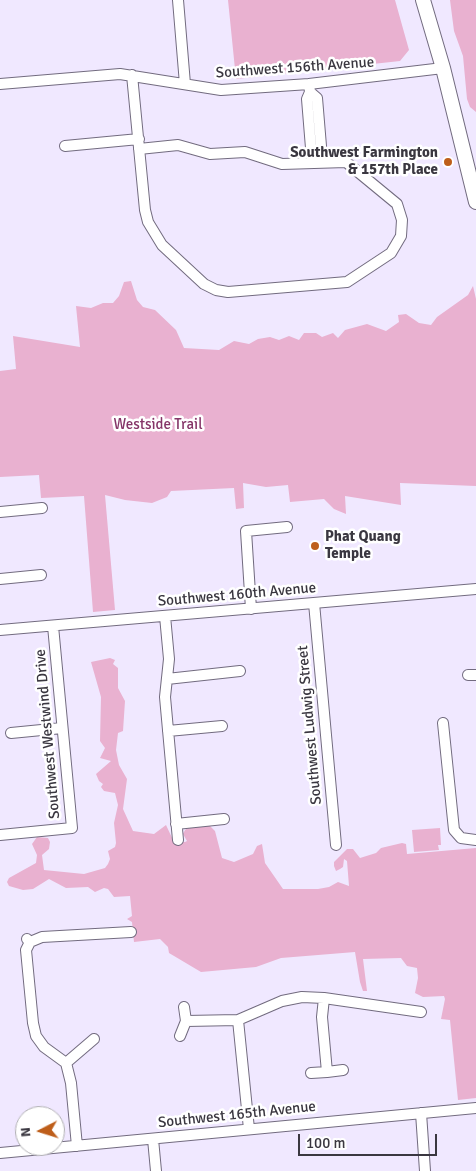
<!DOCTYPE html>
<style>
body{margin:0}
#map{position:relative;width:476px;height:1171px;overflow:hidden;background:#f0e8ff;font-family:Signika,sans-serif}
canvas{display:block}
.north{position:absolute;left:15px;top:1106px;width:50px;height:50px;box-sizing:border-box;background:#fff;border:1px solid #b0afb3;border-radius:50%;rotate:265deg;font-size:14px;font-weight:700;line-height:20px;text-align:center;color:#3a3740}
.north::after{content:'';display:block;margin:auto;width:18px;height:22px;background:#be5e1a;clip-path:polygon(50% 0,100% 100%,50% 72%,0 100%)}
.scale{position:absolute;left:298px;top:1134px;width:139px;height:22px;box-sizing:border-box;border:2px solid #3a3740;border-top:0;padding-left:6px;font-size:15px;line-height:18px;white-space:nowrap;color:#3a3740;-webkit-text-stroke:4px #fff;paint-order:stroke}
</style>
<div id="map">
<canvas width="476" height="1171"></canvas>
<div class="north">N</div>
<div class="scale">100 m</div>
</div>
<script>
const ctx = document.querySelector('canvas').getContext('2d');
ctx.lineJoin = 'round';
function fill(path, color) { ctx.fillStyle = color; ctx.fill(path, 'evenodd'); }
const toPath = rows => new Path2D(rows.map(r => 'M' + r).join(''));
function stroke(path, color, width, dash) { ctx.strokeStyle = color; ctx.lineWidth = width; ctx.lineCap = dash ? 'butt' : 'round'; ctx.setLineDash(dash || []); ctx.stroke(path); }
function label(font, color, halo, rows, align = 'center') {
  ctx.font = font + ' Signika,sans-serif'; ctx.lineWidth = 5; ctx.setLineDash([]); ctx.textBaseline = 'middle'; ctx.strokeStyle = halo; ctx.fillStyle = color; for (const [text, x, y, turn = 0] of rows) {
    ctx.save(); ctx.translate(x, y); ctx.rotate((+turn || 0) * Math.PI / 180); ctx.textAlign = isNaN(turn) ? turn : align; if (halo) ctx.strokeText(text, 0, 0); ctx.fillText(text, 0, 0); ctx.restore();
  }
}
const green = toPath([
 [228,0,395,0,409,50,400,61,236,79],
 [450,0,476,0,476,112,470,107,467,99,463,56,454,31],
 [131,281,137,300,143,307,155,310,176,330,184,348,219,350,234,341,249,344,258,339,270,337,279,340,289,336,299,340,304,333,316,333,322,337,333,333,338,338,345,330,367,324,386,331,399,322,398,315,406,314,419,323,431,325,437,317,468,295,473,286,476,299,476,486,400,483,401,505,345,496,346,514,334,509,324,499,290,502,288,485,266,487,243,483,244,508,236,509,234,488,171,491,167,497,152,503,125,500,105,495,115,610,93,612,84,496,41,498,39,475,0,477,0,371,16,369,13,336,80,347,76,306,91,308,103,303,113,303,119,296,124,282],
 [110,658,115,660,113,664,118,668,118,688,125,701,123,731,118,733,116,750,119,765,127,779,123,809,133,831,154,834,166,825,174,842,185,842,187,841,183,834,185,830,193,824,209,825,215,831,222,858,234,862,253,854,257,846,262,844,265,863,283,889,318,889,329,887,338,882,349,886,347,861,344,859,343,867,340,869,336,871,334,866,334,862,347,849,353,849,360,858,376,853,381,848,402,843,406,844,407,854,476,848,476,1098,458,1100,450,1020,441,1019,445,999,444,996,423,997,415,993,418,978,417,968,407,966,401,958,363,959,367,991,363,991,360,982,355,952,281,958,256,967,201,972,169,953,168,947,160,939,134,942,132,922,127,919,132,916,130,896,114,897,108,889,104,888,95,892,88,887,66,888,49,879,33,889,23,890,9,886,7,882,9,878,36,863,37,855,32,844,37,837,48,838,50,842,49,849,42,855,44,870,84,874,105,868,108,864,110,859,108,851,115,847,116,843,114,823,118,805,115,793,104,791,101,787,103,784,99,781,96,774,111,761,100,758,105,748,100,741,101,697,91,662],
 [440,828,441,845,438,845,439,850,414,852,412,830]
]);
const minor = toPath([
 [178,0,185,84],
 [132,75,145,210,148,222,162,245,204,284,216,290,228,292,347,282,391,253,401,236,402,220,397,204,346,162,282,164,245,152,210,154,178,145,139,149],
 [0,84,120,74,221,90,309,84,443,68],
 [309,84,310,92,307,99,311,148,316,154,317,162],
 [310,92,317,98,321,146,316,154],
 [65,146,139,139],
 [0,512,42,508],
 [0,579,41,575],
 [314,603,336,845],
 [251,609,246,531,287,527],
 [165,616,169,659,165,697,178,840],
 [0,630,476,589],
 [468,675,476,675],
 [167,679,240,671],
 [443,723,454,830,461,838,476,840],
 [168,731,222,726],
 [11,733,62,728],
 [176,824,224,819],
 [0,835,72,828,53,626],
 [27,939,30,942,26,950,33,1023,36,1036,44,1047,66,1063,71,1083,77,1146],
 [30,942,42,937,131,932],
 [184,1007,186,1021,238,1020,282,1001,302,997,324,998,421,1012],
 [238,1020,249,1129],
 [180,1036,186,1021],
 [66,1063,94,1039],
 [327,1072,343,1070],
 [311,1073,327,1072,322,1017,324,998],
 [421,1113,425,1171],
 [153,1139,156,1171],
 [0,1153,476,1108]
]);
const major = toPath([
 [423,0,443,68,476,202]
]);
const markers = [
 [448,162,5,"#be5e1a"],
 [315,546,5,"#be5e1a"]
];
const streetNames = [
 ["Southwest 156th Avenue",295,68,-4],
 ["Southwest 160th Avenue",237,595,-5],
 ["Southwest Ludwig Street",310,725,-95],
 ["Southwest Westwind Drive",48,734,-95],
 ["Southwest 165th Avenue",237,1115,-6]
];
const poiNames = [
 ["Southwest Farmington",438,153],
 ["& 157th Place",438,170],
 ["Phat Quang",325,537,"left"],
 ["Temple",325,554,"left"]
];
const parkNames = [
 ["Westside Trail",158,425]
];
fill(green, '#e9b1d0');
stroke(minor, '#726b7f', 12);
stroke(major, '#726b7f', 16);
stroke(minor, '#fff', 10);
stroke(major, '#fff', 14);
for (const [x, y, r, color] of markers) { const dot = new Path2D(); dot.arc(x, y, r, 0, 2 * Math.PI); ctx.fillStyle = color; ctx.fill(dot); stroke(dot, '#fff', 2); }
label('15px', '#3a3740', '#fff', streetNames);
label('bold 15px', '#3a3740', '#fff', poiNames, 'right');
label('15px', '#853568', '#fff', parkNames);
</script>
